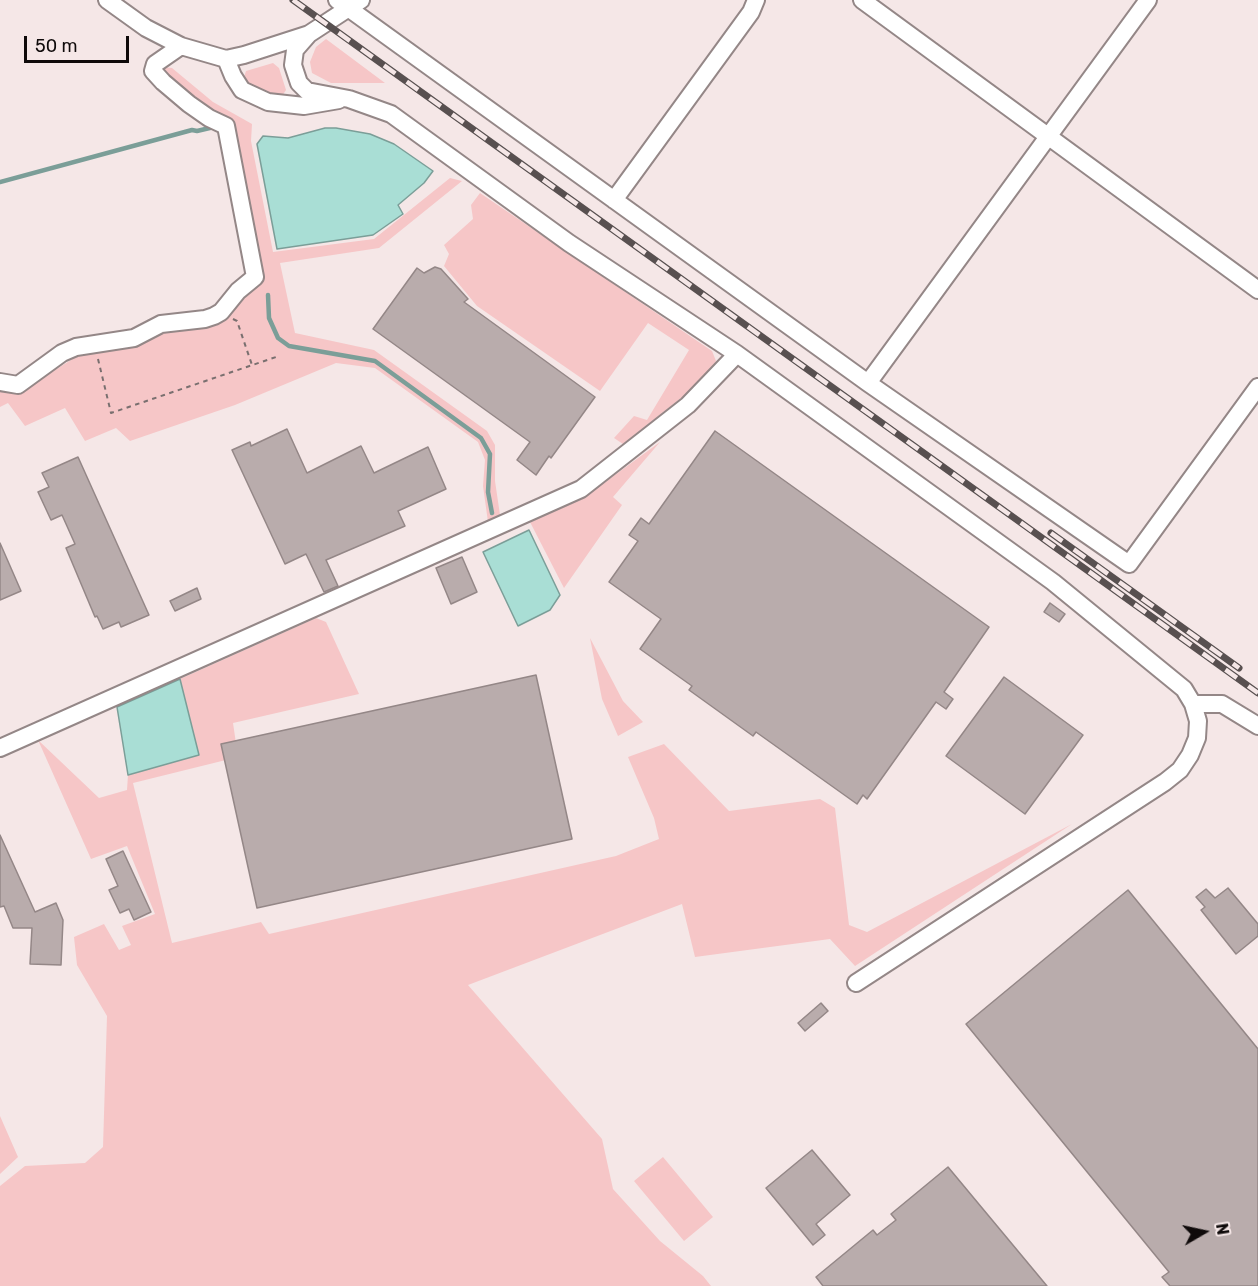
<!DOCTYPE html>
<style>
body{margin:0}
#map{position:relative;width:1258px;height:1286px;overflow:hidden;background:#f5e7e7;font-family:Rubik,sans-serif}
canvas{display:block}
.north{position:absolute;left:1174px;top:1202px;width:60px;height:60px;-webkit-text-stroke:4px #f5e7e7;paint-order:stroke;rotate:81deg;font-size:16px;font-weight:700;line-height:24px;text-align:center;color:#0f0a0a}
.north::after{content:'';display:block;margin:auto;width:21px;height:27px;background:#0f0a0a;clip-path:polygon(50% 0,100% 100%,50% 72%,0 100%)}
.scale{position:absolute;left:24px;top:36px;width:105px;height:27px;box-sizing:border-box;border:3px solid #0f0a0a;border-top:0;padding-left:8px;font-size:18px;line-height:21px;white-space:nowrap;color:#0f0a0a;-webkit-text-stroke:4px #f5e7e7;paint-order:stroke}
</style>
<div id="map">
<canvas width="1258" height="1286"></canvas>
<div class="north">N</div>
<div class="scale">50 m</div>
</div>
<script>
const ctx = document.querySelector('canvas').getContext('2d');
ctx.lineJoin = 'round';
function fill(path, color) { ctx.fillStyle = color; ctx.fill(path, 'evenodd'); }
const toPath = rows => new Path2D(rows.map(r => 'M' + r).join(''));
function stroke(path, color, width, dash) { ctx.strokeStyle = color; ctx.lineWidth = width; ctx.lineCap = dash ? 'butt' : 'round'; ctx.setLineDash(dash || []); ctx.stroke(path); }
const green = toPath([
 [326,39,385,83,331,83,312,73,310,62,316,47],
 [273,63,279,68,286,90,282,96,263,94,243,80,246,71],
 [164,67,172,68,213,102,252,124,251,141,273,252,374,239,450,178,462,181,379,248,280,263,295,333,374,350,487,431,495,445,495,481,500,515,488,522,483,486,485,460,478,442,375,368,336,363,235,405,130,441,116,428,85,441,65,408,25,426,8,403,0,407,0,390,17,394,82,353,162,330,215,322,261,281,231,123,209,113,162,74],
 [480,193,712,351,716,361,709,376,623,444,614,438,634,416,647,420,689,350,648,323,600,391,477,306,444,266,449,254,444,245,473,219,471,205],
 [660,442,613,497,622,505,564,588,530,522,582,499],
 [316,618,326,622,359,694,233,723,238,757,133,783,172,943,261,922,269,934,616,856,659,839,654,818,628,757,664,744,729,811,820,799,835,808,849,925,867,932,1072,824,855,966,830,939,695,957,682,904,468,985,602,1139,613,1189,660,1241,703,1276,711,1286,0,1286,0,1186,25,1166,85,1163,103,1147,107,1016,77,965,74,937,104,924,119,950,131,945,122,926,155,914,127,846,91,859,38,740,99,798,127,790,128,775,199,755,180,679],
 [590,638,623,701,643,722,618,736,602,699],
 [0,1116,18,1157,0,1174],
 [663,1157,713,1217,684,1241,634,1181]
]);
const water = toPath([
 [325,128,336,128,370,134,394,144,433,171,424,183,398,205,403,214,373,235,277,249,257,144,263,136,288,138,325,128],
 [529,530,560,595,550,610,518,626,483,552,529,530],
 [180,679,199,755,128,775,117,707,180,679]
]);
const stream = toPath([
 [0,182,192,130,197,131,214,127],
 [268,295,269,318,278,338,289,346,375,361,481,438,490,454,488,492,492,513]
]);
const building = toPath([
 [435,267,441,269,468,299,464,302,595,397,551,458,549,456,536,475,517,460,530,442,373,329,417,268,424,273,435,267],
 [287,429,307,473,361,446,374,473,428,447,446,489,398,511,405,526,326,560,338,586,324,592,306,554,285,564,232,450,250,442,251,446,287,429],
 [715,431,989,627,944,692,953,699,946,709,936,702,867,799,863,795,857,804,756,732,753,736,689,690,692,686,640,649,661,619,609,582,638,541,629,535,641,518,649,524,715,431],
 [78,457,149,615,121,627,119,622,103,629,97,616,95,617,66,548,75,544,62,515,51,520,38,492,49,487,42,473,78,457],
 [0,543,21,591,0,600,0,543],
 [462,557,477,592,451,604,436,568,462,557],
 [197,588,201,599,175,611,170,601,197,588],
 [1050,603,1065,614,1059,622,1044,612,1050,603],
 [536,675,572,839,257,908,221,744,536,675],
 [1004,677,1083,735,1025,814,946,756,1004,677],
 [0,835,35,912,56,903,63,920,61,965,30,964,32,928,13,928,4,906,0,907,0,835],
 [123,851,151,912,134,920,129,909,120,913,109,890,118,886,106,859,123,851],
 [1228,888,1258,924,1258,936,1236,954,1201,910,1205,907,1196,897,1206,889,1215,898,1228,888],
 [1128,890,1258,1049,1258,1286,1170,1286,1162,1277,1169,1272,966,1024,1128,890],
 [821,1003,828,1011,805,1031,798,1023,821,1003],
 [812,1150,850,1195,816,1224,825,1235,813,1245,766,1188,812,1150],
 [948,1167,1047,1286,823,1286,816,1277,873,1230,877,1235,896,1220,891,1214,948,1167]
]);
const path = toPath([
 [233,319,237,321,252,365],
 [98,359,111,413,279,356]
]);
const minor = toPath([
 [107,0,146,28,181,46,226,59,244,55,309,34,361,0],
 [337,0,868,383,1129,564,1258,387],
 [862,0,1258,290],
 [309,34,295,50,293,65,299,83,307,91,349,99,391,114,569,243,737,354,1053,582,1184,689,1193,704,1198,721,1197,738,1190,755,1180,770,1165,782,856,983],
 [226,59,233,76,242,90,268,102,304,106,339,100],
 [614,200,751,12,756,0],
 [0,382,18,385,62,353,76,347,134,338,161,324,205,319,214,316,221,312,238,291,255,277,226,126,209,118,189,104,163,82,153,71,155,64,181,46],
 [868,383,1148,0],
 [1193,704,1222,704,1258,726],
 [0,748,581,489,688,405,737,354]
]);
const rail = toPath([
 [293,0,1258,693],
 [1051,533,1239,668]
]);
fill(green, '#f6c6c7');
fill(water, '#a9ded5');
stroke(water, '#7b9e98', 1.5);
stroke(stream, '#7b9e98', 4.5);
fill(building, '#b9acac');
stroke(building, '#948787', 1.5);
stroke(minor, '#948787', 20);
stroke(path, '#796f6f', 2, [4.5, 4.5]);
stroke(minor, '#fff', 16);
stroke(rail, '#585050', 7);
stroke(rail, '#f5e7e7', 4.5, [14]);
</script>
